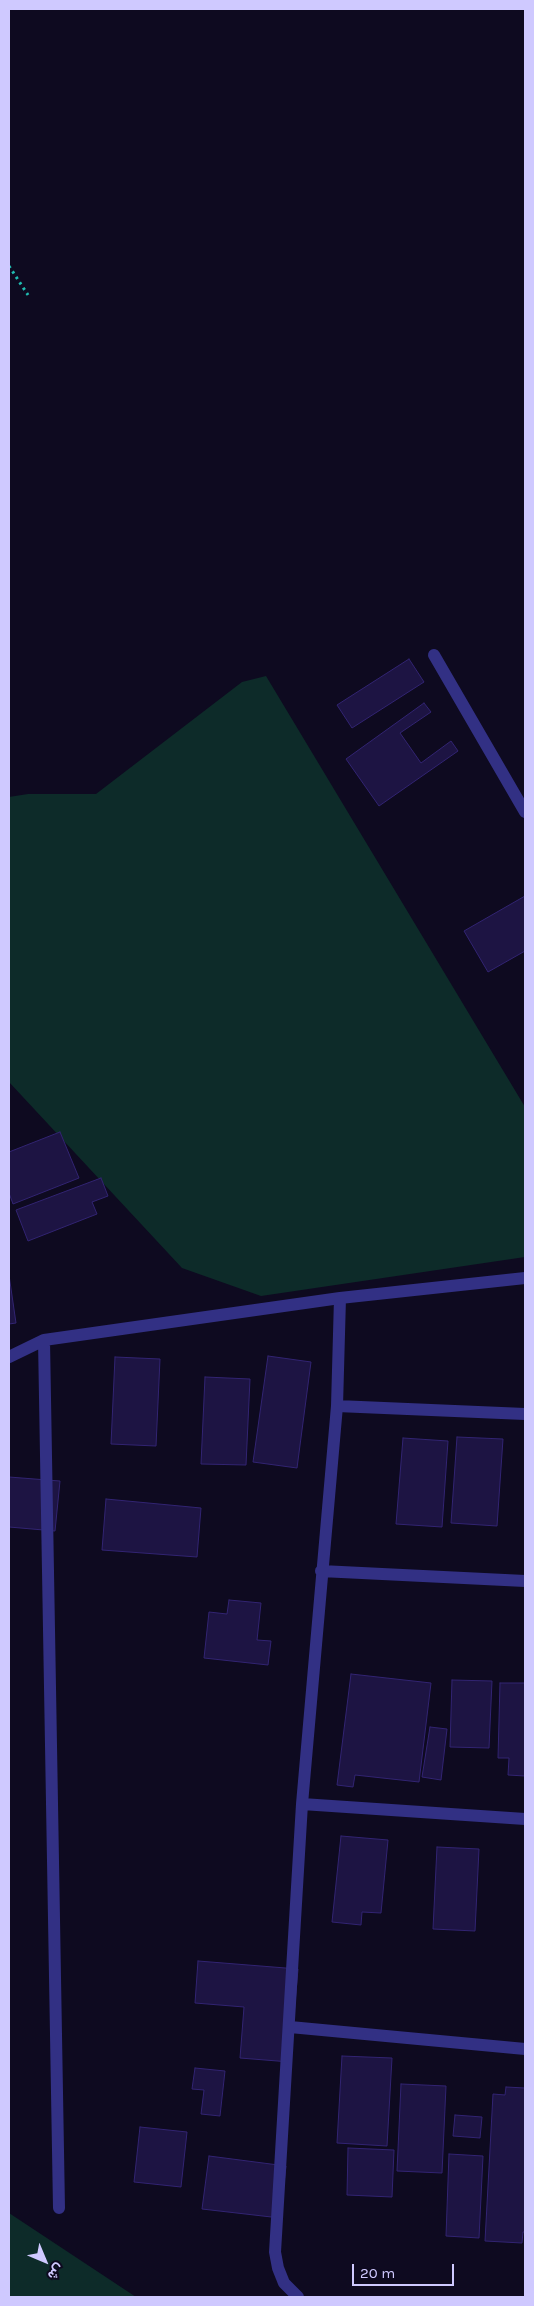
<!DOCTYPE html>
<meta charset="utf-8">
<style>
body{margin:0}
#map{position:relative;width:534px;height:2306px;overflow:hidden;background:#0e0a20;font-family:Karla,Vazirmatn,sans-serif}
canvas{display:block}
.frame{position:absolute;inset:0;border:10px solid #cfc9ff;pointer-events:none}
.north{position:absolute;left:20px;top:2236px;width:50px;height:50px;-webkit-text-stroke:4px #0e0a20;paint-order:stroke;rotate:135deg;font-size:14px;font-weight:700;line-height:20px;text-align:center;color:#cfc9ff}
.north::after{content:'';display:block;margin:auto;width:18px;height:22px;background:#cfc9ff;clip-path:polygon(50% 0,100% 100%,50% 72%,0 100%)}
.scale{position:absolute;left:352px;top:2264px;width:102px;height:22px;box-sizing:border-box;border:2px solid #cfc9ff;border-top:0;padding-left:6px;font-size:15px;line-height:18px;white-space:nowrap;color:#cfc9ff;-webkit-text-stroke:4px #0e0a20;paint-order:stroke}
</style>
<div id="map">
<canvas width="534" height="2306"></canvas>
<div class="frame"></div>
<div class="north">ش</div>
<div class="scale">20 m</div>
</div>
<script>
const ctx = document.querySelector('canvas').getContext('2d');
ctx.lineJoin = 'round';
function fill(path, color) { ctx.fillStyle = color; ctx.fill(path, 'evenodd'); }
const toPath = rows => new Path2D(rows.map(r => 'M' + r).join(''));
function stroke(path, color, width, dash) { ctx.strokeStyle = color; ctx.lineWidth = width; ctx.lineCap = dash ? 'butt' : 'round'; ctx.setLineDash(dash || []); ctx.stroke(path); }
const green = toPath([
 [266,676,525,1107,525,1257,261,1296,182,1268,9,1082,9,797,28,794,96,794,242,682],
 [9,2213,136,2297,9,2297]
]);
const building = toPath([
 [409,659,424,682,352,728,337,705,409,659],
 [424,703,431,712,400,733,421,763,451,741,458,751,379,806,346,759,424,703],
 [525,896,525,951,488,972,464,931,525,896],
 [60,1132,79,1178,13,1204,9,1193,9,1152,60,1132],
 [101,1178,108,1196,92,1202,97,1214,28,1241,16,1210,101,1178],
 [9,1275,16,1323,9,1324,9,1275],
 [268,1356,311,1362,297,1468,253,1462,268,1356],
 [115,1357,160,1359,156,1446,111,1444,115,1357],
 [205,1377,250,1379,246,1465,201,1464,205,1377],
 [457,1437,503,1439,497,1526,451,1523,457,1437],
 [403,1438,448,1441,442,1527,396,1524,403,1438],
 [9,1477,60,1481,55,1531,9,1527,9,1477],
 [106,1499,201,1508,197,1557,102,1550,106,1499],
 [229,1600,261,1603,257,1640,271,1641,268,1665,204,1658,209,1612,227,1614,229,1600],
 [351,1674,431,1683,419,1782,355,1775,353,1787,337,1785,351,1674],
 [452,1680,492,1681,489,1748,450,1747,452,1680],
 [500,1683,525,1683,525,1776,508,1775,509,1758,498,1758,500,1683],
 [430,1727,447,1729,441,1780,422,1777,430,1727],
 [341,1836,388,1840,381,1913,362,1912,361,1925,332,1922,341,1836],
 [437,1847,479,1849,475,1931,433,1929,437,1847],
 [198,1961,298,1969,290,2062,240,2058,244,2007,195,2003,198,1961],
 [342,2056,392,2058,387,2146,337,2143,342,2056],
 [195,2068,225,2071,220,2116,201,2114,204,2090,192,2089,195,2068],
 [401,2084,446,2086,442,2173,397,2171,401,2084],
 [506,2087,525,2088,525,2232,523,2232,522,2243,485,2241,493,2094,505,2095,506,2087],
 [455,2115,482,2117,480,2138,453,2136,455,2115],
 [140,2127,187,2132,181,2187,134,2182,140,2127],
 [348,2148,394,2150,392,2197,347,2195,348,2148],
 [449,2154,483,2156,479,2238,446,2236,449,2154],
 [209,2156,286,2166,280,2218,202,2209,209,2156]
]);
const path = toPath([
 [9,266,28,295]
]);
const minor = toPath([
 [434,655,525,812],
 [44,1340,59,2208],
 [9,1357,44,1340,340,1298,525,1278],
 [337,1406,525,1414],
 [321,1571,525,1581],
 [302,1804,525,1819],
 [290,2027,525,2049],
 [298,2297,284,2283,278,2268,275,2252,302,1804,337,1406,340,1298]
]);
fill(green, '#0d2b29');
fill(building, '#1d1443');
stroke(building, '#322472', 1);
stroke(path, '#20bcb1', 3, [2.5, 4]);
stroke(minor, '#323084', 12);
</script>
